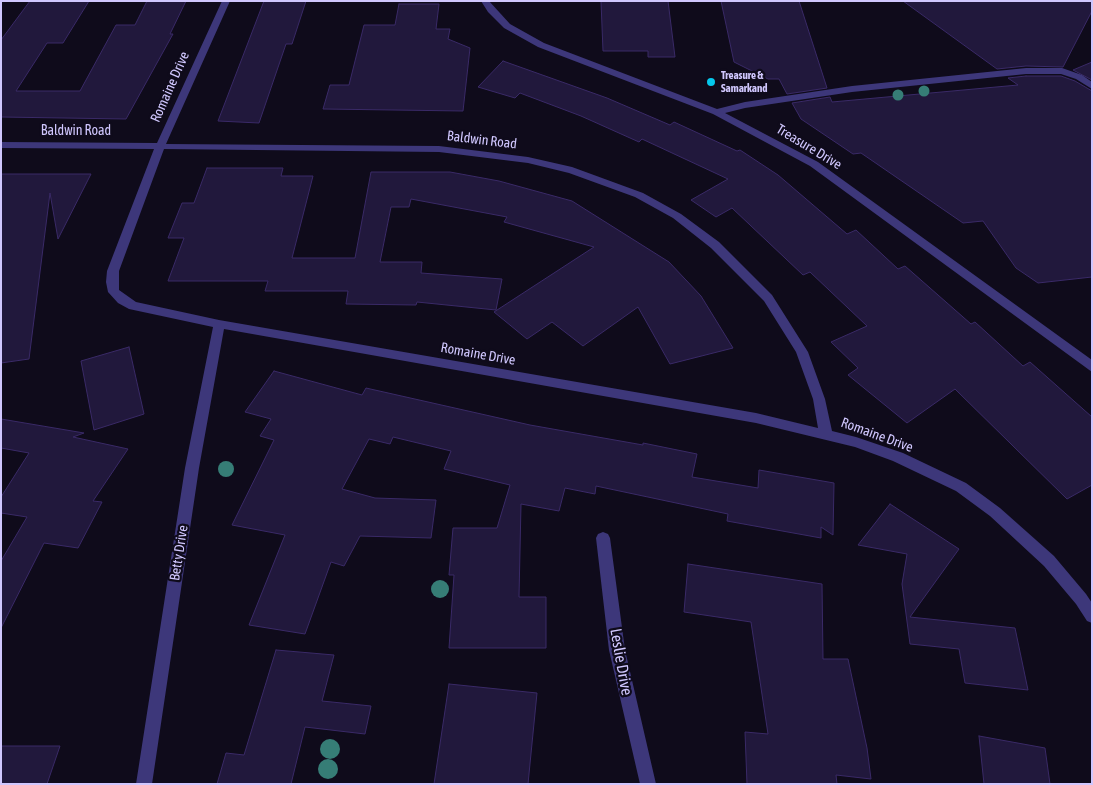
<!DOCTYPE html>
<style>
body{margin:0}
#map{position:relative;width:1093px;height:785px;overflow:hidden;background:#0f0b1b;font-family:"Asap Condensed",sans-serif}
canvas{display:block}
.frame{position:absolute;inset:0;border:2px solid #d0c7fe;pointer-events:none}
</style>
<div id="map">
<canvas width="1093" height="785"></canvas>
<div class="frame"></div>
</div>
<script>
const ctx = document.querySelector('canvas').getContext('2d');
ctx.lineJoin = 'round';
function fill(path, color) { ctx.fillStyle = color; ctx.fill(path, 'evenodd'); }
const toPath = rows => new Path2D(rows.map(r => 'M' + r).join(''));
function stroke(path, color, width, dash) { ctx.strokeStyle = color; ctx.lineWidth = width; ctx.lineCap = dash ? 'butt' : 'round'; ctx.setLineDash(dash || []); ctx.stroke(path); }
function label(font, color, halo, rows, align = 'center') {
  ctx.font = font + ' "Asap Condensed",sans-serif'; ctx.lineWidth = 4.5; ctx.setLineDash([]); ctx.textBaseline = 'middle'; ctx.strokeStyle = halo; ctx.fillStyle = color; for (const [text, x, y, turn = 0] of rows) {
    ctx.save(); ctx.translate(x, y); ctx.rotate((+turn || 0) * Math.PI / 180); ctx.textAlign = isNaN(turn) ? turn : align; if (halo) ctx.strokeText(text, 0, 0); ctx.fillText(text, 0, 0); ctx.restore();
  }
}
const building = toPath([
 [30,1,89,1,63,43,47,43,16,91,80,91,116,25,135,25,147,1,186,1,170,34,173,34,126,119,1,117,1,40,30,1],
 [264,1,306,1,292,44,286,44,259,123,218,121,264,1],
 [601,1,668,1,675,57,648,57,648,51,603,51,601,1],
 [721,1,799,1,827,88,787,94,779,79,768,79,734,62,721,1],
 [903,1,1092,1,1092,11,1063,67,1026,66,997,69,903,1],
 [399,4,439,4,436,29,450,29,448,39,470,48,463,111,323,109,330,85,349,85,364,25,395,25,399,4],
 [503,61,607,98,670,125,674,122,737,151,740,150,778,175,847,234,856,230,898,269,905,266,971,324,975,322,1023,366,1030,362,1092,417,1092,485,1067,499,955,389,907,423,848,375,858,368,831,342,867,326,810,272,803,275,732,208,716,217,691,200,728,179,642,139,639,142,581,116,520,93,515,98,478,87,503,61],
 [1092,62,1092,80,1073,70,1092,62],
 [1026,76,1061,76,1075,81,1092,91,1092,277,1038,283,1016,268,983,221,963,223,861,153,853,154,801,119,792,103,830,97,832,102,1018,85,1008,78,1026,76],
 [207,168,283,168,281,176,313,176,292,258,355,258,371,172,450,172,499,181,572,201,669,262,701,296,733,348,670,364,638,307,583,346,552,322,527,339,494,312,594,247,504,222,507,217,411,199,409,207,391,207,380,262,422,262,421,273,502,279,496,310,417,302,416,305,346,304,348,291,265,291,268,281,168,281,184,238,168,238,182,203,194,203,207,168],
 [1,174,91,174,58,239,50,193,29,359,1,363,1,174],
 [129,347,144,414,94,430,81,361,129,347],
 [274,371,362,395,366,388,530,425,643,445,643,443,697,454,692,477,758,488,759,470,834,483,833,535,821,527,821,538,727,521,728,514,596,486,595,494,565,488,559,511,521,504,519,597,546,597,546,648,449,648,454,575,449,575,453,528,497,528,510,485,444,469,451,451,393,437,390,444,369,439,342,489,375,498,436,500,431,538,360,536,344,566,331,562,305,634,249,625,285,535,232,525,274,440,260,436,271,419,245,412,274,371],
 [1,419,84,433,73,437,128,449,93,501,102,502,78,548,44,543,1,628,1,561,27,517,1,513,1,497,29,453,1,448,1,419],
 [890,504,959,549,910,617,1015,628,1028,690,965,683,959,649,910,644,902,584,907,554,858,545,890,504],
 [688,564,822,584,823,659,848,659,867,748,871,779,836,775,837,784,747,784,745,732,768,734,751,622,684,612,688,564],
 [276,650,334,655,322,701,371,706,365,734,305,727,291,784,217,784,226,753,244,755,276,650],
 [449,684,537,693,528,784,434,784,449,684],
 [979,736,1045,748,1050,784,984,784,979,736],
 [1,746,60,746,47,784,1,784,1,746]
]);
const minor = toPath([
 [222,1,230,1,166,144,439,146,528,157,572,167,643,193,681,214,719,242,772,295,808,352,825,399,832,431,856,437,903,453,966,483,1000,508,1054,556,1086,594,1092,603,1092,623,1087,621,1076,604,1044,566,990,516,956,491,893,461,855,447,756,423,224,329,199,468,152,784,136,784,185,468,213,327,129,309,118,303,108,292,106,282,107,271,154,149,1,148,1,142,157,143,222,1],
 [164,149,439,152,528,163,569,173,635,197,673,218,711,248,764,301,796,352,813,399,818,428,756,413,219,320,136,302,119,290,119,271,164,149],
 [481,1,489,1,510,24,544,43,717,109,745,102,852,86,1026,68,1062,68,1082,75,1092,82,1092,89,1076,79,1061,74,1026,74,852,92,745,108,725,113,818,162,1092,360,1092,372,810,166,713,114,538,47,504,28,488,12,481,1],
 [603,532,608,534,610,538,625,650,656,784,640,784,609,650,596,538,598,534,603,532]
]);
const trees = [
 [924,91,5.5],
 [898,95,5.5],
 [226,469,8],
 [440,589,9],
 [330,749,10],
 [328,769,10]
];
const markers = [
 [711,82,5,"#05c8ec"]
];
const farPoinames = [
 ["Treasure &",721,76],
 ["Samarkand",721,89]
];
const streetNames = [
 ["Romaine Drive",170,87,-66],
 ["Baldwin Road",76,131],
 ["Baldwin Road",482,140,7],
 ["Treasure Drive",809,147,31],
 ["Romaine Drive",478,354,10],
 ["Romaine Drive",877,435,20],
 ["Betty Drive",179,553,-81]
];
const nearStreetnames = [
 ["Leslie Drive",621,662,80]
];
fill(building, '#21183c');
stroke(building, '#3a2a67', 1);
fill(minor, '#3d377a');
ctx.fillStyle = '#367d76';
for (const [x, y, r] of trees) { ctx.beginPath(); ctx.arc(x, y, r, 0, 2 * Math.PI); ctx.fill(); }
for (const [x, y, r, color] of markers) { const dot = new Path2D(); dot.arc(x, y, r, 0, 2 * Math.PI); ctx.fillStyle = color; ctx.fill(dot); stroke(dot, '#0f0b1b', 2); }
label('bold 11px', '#d0c7fe', '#0f0b1b', farPoinames, 'left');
label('14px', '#d0c7fe', '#0f0b1b', streetNames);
label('16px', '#d0c7fe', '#0f0b1b', nearStreetnames);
</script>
